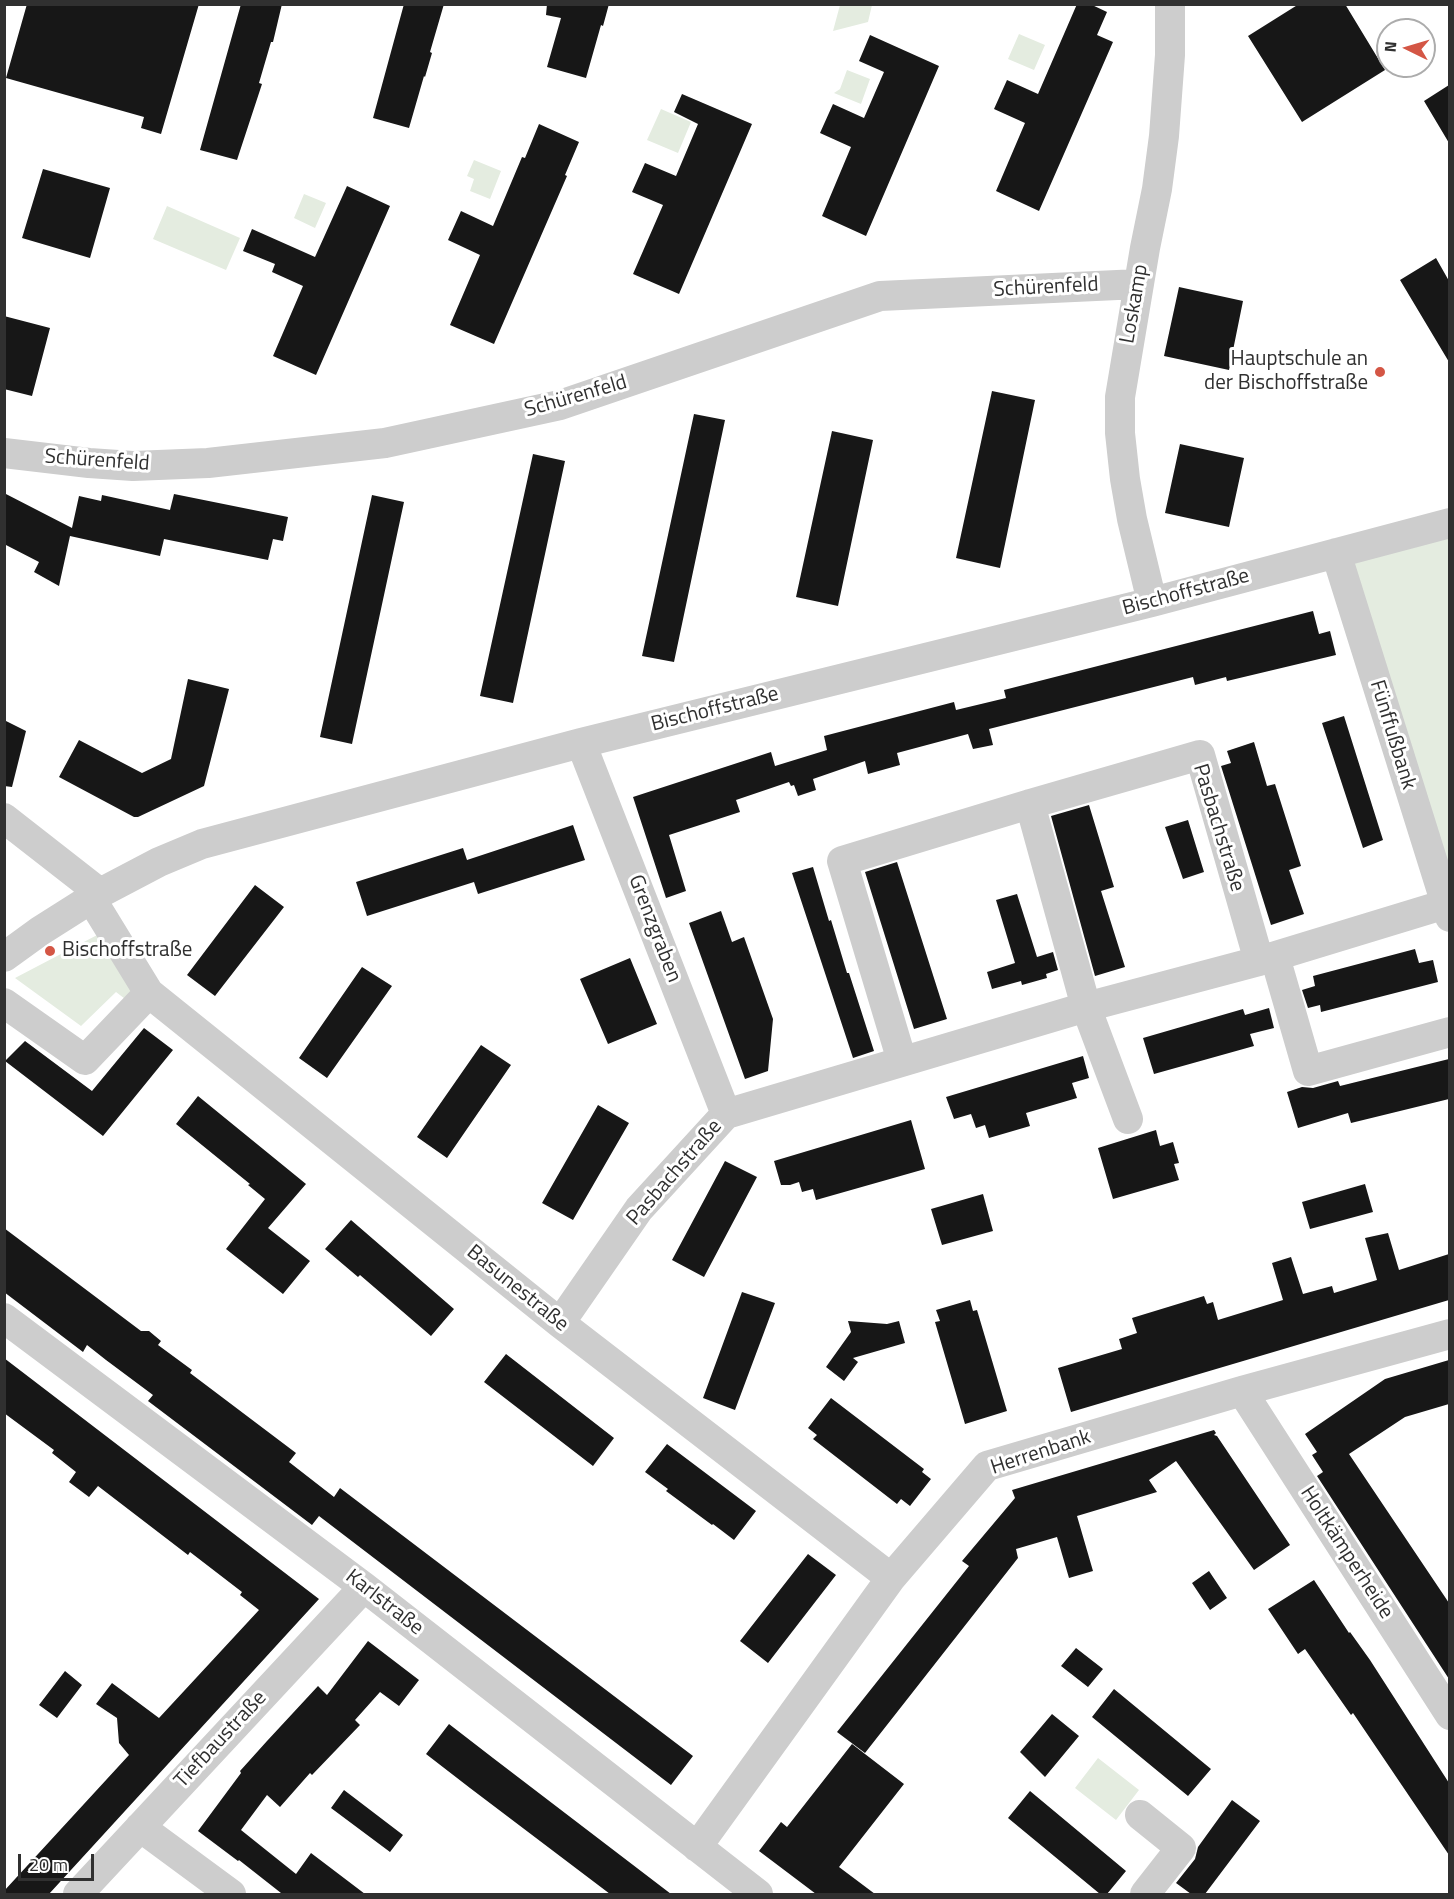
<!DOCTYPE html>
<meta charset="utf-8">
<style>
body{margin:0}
#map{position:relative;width:1454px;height:1899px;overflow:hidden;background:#fff;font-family:"Titillium Web",sans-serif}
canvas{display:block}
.frame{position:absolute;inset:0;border:6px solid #303030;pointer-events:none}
.north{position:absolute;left:1376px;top:18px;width:60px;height:60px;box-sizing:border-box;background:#fff;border:2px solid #acacac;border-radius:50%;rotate:275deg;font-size:16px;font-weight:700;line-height:24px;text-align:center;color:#303030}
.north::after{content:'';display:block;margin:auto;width:21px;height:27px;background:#d45645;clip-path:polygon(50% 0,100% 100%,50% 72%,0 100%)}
.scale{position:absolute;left:18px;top:1854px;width:76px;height:27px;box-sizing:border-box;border:3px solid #303030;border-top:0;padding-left:8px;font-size:18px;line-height:21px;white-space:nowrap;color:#303030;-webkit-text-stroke:4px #fff;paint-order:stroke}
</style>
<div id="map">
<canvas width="1454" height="1899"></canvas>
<div class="frame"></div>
<div class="north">N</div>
<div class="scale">20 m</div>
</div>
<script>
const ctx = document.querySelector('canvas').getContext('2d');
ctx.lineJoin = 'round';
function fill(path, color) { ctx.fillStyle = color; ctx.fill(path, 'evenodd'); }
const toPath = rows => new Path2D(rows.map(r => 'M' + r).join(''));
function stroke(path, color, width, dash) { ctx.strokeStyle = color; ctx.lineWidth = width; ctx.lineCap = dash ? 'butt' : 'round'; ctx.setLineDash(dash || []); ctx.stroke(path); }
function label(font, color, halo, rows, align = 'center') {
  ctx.font = font + ' "Titillium Web",sans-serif'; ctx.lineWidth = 6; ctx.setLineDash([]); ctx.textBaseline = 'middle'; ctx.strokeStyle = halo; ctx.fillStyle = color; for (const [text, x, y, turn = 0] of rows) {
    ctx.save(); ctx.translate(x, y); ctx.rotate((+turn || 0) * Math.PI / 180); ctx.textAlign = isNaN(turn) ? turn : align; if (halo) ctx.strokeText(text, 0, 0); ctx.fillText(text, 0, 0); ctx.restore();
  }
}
const green = toPath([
 [840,5,872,5,868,22,833,31],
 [1019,34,1045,45,1034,70,1008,59],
 [847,70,870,79,861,104,834,93,840,89],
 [661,109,691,122,678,153,647,140],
 [474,160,501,171,490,199,470,191,474,179,467,176],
 [304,194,326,203,315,228,294,218],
 [167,206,240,238,226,270,153,239],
 [1449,529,1449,903,1345,558],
 [101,933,139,992,129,1002,116,992,81,1026,15,978],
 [1098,1758,1139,1790,1116,1820,1075,1788]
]);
const building = toPath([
 [27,4,199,4,161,134,141,128,144,117,6,78],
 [241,4,282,4,273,42,271,42,259,83,262,84,237,160,200,150],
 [404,4,444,4,430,52,432,53,425,77,424,76,409,128,373,118],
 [547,4,609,4,603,26,601,25,586,78,547,67,561,18,546,15],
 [1077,4,1090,4,1107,12,1097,35,1113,42,1039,211,996,191,1025,123,994,109,1007,80,1038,94],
 [1299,4,1345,4,1385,70,1302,122,1248,36],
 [870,35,939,66,866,236,822,216,851,147,820,133,833,104,864,118,884,72,859,61],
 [1449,85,1449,143,1424,101],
 [682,94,752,124,679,294,633,274,663,205,632,192,645,163,676,176,698,124,674,112],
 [539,124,579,142,565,175,567,176,494,344,450,325,480,255,448,240,461,211,493,226,522,157,525,158],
 [43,169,110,188,90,258,22,238],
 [347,186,390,206,316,375,273,356,303,286,272,272,275,264,243,251,252,229,315,257],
 [1436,258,1449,281,1449,362,1400,280],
 [1179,287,1243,301,1229,370,1164,356],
 [4,316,50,328,32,396,4,389],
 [992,391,1035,400,1000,568,956,558],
 [694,414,725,420,674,662,642,656],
 [832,431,873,440,838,606,796,597],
 [1180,444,1244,458,1229,527,1165,513],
 [533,454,565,461,513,703,480,696],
 [4,493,72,528,79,496,101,501,102,495,170,510,174,494,288,517,283,541,273,539,268,560,164,539,160,556,70,536,59,586,34,572,39,562,4,544],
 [372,495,404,502,352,744,320,737],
 [1313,611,1319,634,1330,631,1336,655,1227,681,1226,677,1195,685,1193,677,989,729,993,745,973,749,968,734,897,753,900,765,868,774,865,761,813,779,816,790,798,796,794,785,791,786,789,782,736,800,740,812,669,835,686,891,666,898,633,797,771,752,775,766,827,750,824,736,954,702,956,710,1006,698,1004,690],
 [188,679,229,689,204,786,138,817,134,817,59,777,79,740,142,773,171,759],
 [1344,716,1383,840,1363,848,1322,723],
 [4,720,26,731,12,787,4,786],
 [1254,742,1267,786,1275,784,1301,866,1289,870,1304,914,1271,925,1221,766,1231,763,1227,751],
 [1089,805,1114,887,1101,891,1125,967,1095,976,1051,816],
 [1188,820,1204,872,1183,879,1165,827],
 [573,825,585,860,478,894,474,882,367,916,356,882,463,848,467,860],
 [897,862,947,1019,914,1029,865,872],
 [813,867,829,921,831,920,847,973,849,973,874,1051,853,1058,792,873],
 [255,885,284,907,215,996,187,975],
 [1017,894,1037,957,1053,952,1058,970,1046,974,1047,978,1022,985,1021,981,992,989,987,972,1015,963,996,900],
 [721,911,732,942,744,937,773,1019,768,1071,745,1079,689,923],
 [1415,949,1419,963,1433,960,1438,982,1321,1012,1320,1005,1308,1008,1302,990,1315,986,1313,976],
 [630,958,657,1024,608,1044,580,979],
 [362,967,392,986,327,1078,299,1058],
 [1269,1008,1274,1028,1250,1034,1254,1046,1154,1074,1143,1038,1243,1009,1245,1015],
 [144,1028,173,1050,103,1136,5,1061,25,1041,92,1091],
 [481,1045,511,1065,447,1158,417,1137],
 [1083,1056,1089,1078,1072,1083,1077,1098,1026,1113,1030,1126,989,1138,985,1125,976,1128,971,1114,954,1119,946,1097],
 [1449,1059,1449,1099,1351,1123,1348,1113,1298,1128,1287,1092,1302,1087,1313,1088,1338,1081,1340,1086],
 [198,1096,306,1184,268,1228,310,1261,283,1294,226,1249,265,1199,248,1185,250,1184,176,1124],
 [598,1105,629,1123,573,1220,542,1203],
 [911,1120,925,1169,816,1200,813,1189,802,1192,799,1182,790,1185,781,1185,774,1161],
 [1156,1130,1160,1146,1173,1142,1179,1163,1174,1164,1179,1180,1113,1199,1098,1148],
 [725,1161,757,1177,704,1277,672,1260],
 [1365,1184,1373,1212,1310,1229,1302,1202],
 [983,1194,993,1231,942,1245,931,1209],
 [351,1220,454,1309,431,1336,360,1275,358,1277,325,1249],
 [4,1228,141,1331,149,1331,161,1341,158,1345,192,1370,190,1373,296,1453,289,1462,334,1497,340,1488,693,1756,671,1785,319,1516,312,1525,148,1401,153,1395,106,1360,87,1345,83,1352,4,1292],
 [1388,1233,1399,1270,1449,1254,1449,1300,1071,1412,1058,1368,1122,1349,1119,1339,1137,1333,1132,1318,1204,1296,1207,1304,1213,1302,1218,1320,1283,1300,1272,1263,1291,1257,1303,1294,1332,1286,1334,1293,1377,1280,1365,1238],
 [742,1292,775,1303,735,1410,703,1398],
 [970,1300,973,1311,977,1310,1007,1411,965,1424,935,1322,940,1321,936,1310],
 [848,1321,887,1324,899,1321,905,1343,853,1358,858,1362,844,1381,826,1367,851,1332],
 [506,1354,614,1438,593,1466,484,1382],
 [4,1358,319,1599,49,1894,4,1894,4,1891,129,1755,119,1743,117,1718,96,1704,112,1683,159,1718,259,1610,240,1595,242,1592,190,1552,188,1555,98,1486,89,1497,69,1482,76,1472,52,1453,54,1450,4,1413],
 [1449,1360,1449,1404,1405,1417,1349,1454,1449,1603,1449,1679,1317,1476,1323,1472,1312,1455,1317,1452,1305,1434,1385,1379],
 [831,1398,924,1469,922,1472,931,1479,910,1506,901,1499,897,1504,813,1439,817,1435,808,1428],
 [1214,1430,1216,1433,1214,1435,1217,1436,1290,1545,1254,1570,1176,1461,1149,1480,1157,1492,1077,1516,1093,1571,1069,1578,1057,1537,1016,1549,1018,1558,865,1753,837,1732,969,1566,962,1561,1015,1498,1012,1490],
 [667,1444,756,1511,734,1540,713,1524,712,1525,666,1491,668,1489,645,1472],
 [808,1554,836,1575,768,1663,740,1641],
 [1209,1571,1227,1598,1210,1610,1192,1583],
 [1314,1580,1349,1633,1350,1632,1370,1660,1449,1783,1449,1855,1353,1713,1351,1715,1305,1649,1298,1654,1268,1609],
 [368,1641,419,1680,399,1706,380,1692,355,1720,360,1725,312,1775,310,1773,280,1807,267,1795,241,1830,296,1874,311,1853,365,1894,280,1894,281,1893,239,1860,238,1861,198,1831,241,1773,240,1771,267,1741,318,1686,327,1695],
 [1076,1648,1103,1669,1088,1687,1061,1666],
 [65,1671,82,1685,57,1718,39,1705],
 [1114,1689,1211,1769,1188,1796,1092,1717],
 [1052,1714,1079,1736,1045,1777,1020,1752],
 [449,1724,493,1758,671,1894,610,1894,470,1788,426,1754],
 [852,1744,904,1784,839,1867,875,1894,816,1894,759,1851,781,1822,787,1827],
 [344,1790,403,1835,390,1852,331,1808],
 [1030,1791,1126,1871,1107,1894,1100,1894,1008,1818],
 [1232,1800,1260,1821,1205,1894,1191,1894,1176,1883,1195,1859,1198,1847]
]);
const street = toPath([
 [4,453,89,463,133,466,208,463,385,443,560,405,880,296,1139,284],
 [1336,553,1450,917],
 [1152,602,1132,519,1125,479,1120,433,1120,397,1145,248,1157,189,1164,136,1170,55,1170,4],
 [581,743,726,1114],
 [1030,804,1086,1007,1128,1119],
 [4,818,100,893],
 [92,900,149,993,560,1323,891,1578],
 [4,957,40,931,100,893,159,862,202,844,581,743,1152,602,1450,523],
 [1275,957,1308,1071,1450,1032],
 [4,1003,85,1060,149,993],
 [902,1061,842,861,1030,804,1200,755,1259,961],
 [4,1318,364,1587,758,1894],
 [560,1323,639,1209,726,1114,1086,1007,1259,961,1446,904],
 [1242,1391,1450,1715],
 [1140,1815,1181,1848,1145,1894],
 [140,1827,231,1894],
 [697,1847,891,1578,987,1466,1242,1391,1450,1334],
 [78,1894,364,1587]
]);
const markers = [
 [1380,372,6,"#d45645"],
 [50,951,6,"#d45645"]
];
const streetNames = [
 ["Schürenfeld",1046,288,-3],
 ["Loskamp",1135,304,-80],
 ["Schürenfeld",576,397,-16],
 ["Schürenfeld",97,461,4],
 ["Bischoffstraße",1186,593,-15],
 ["Bischoffstraße",715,710,-14],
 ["Fünffußbank",1392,735,73],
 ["Pasbachstraße",1218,828,73],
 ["Grenzgraben",654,929,69],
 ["Pasbachstraße",675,1173,-49],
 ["Basunestraße",517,1289,39],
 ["Herrenbank",1041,1453,-18],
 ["Holtkämperheide",1346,1553,57],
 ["Karlstraße",384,1603,38],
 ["Tiefbaustraße",221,1740,-47]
];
const poiNames = [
 ["Hauptschule an",1368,360],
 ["der Bischoffstraße",1368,384],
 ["Bischoffstraße",62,951,"left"]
];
fill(green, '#e4ece0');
fill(building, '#171717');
stroke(street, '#cdcdcd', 30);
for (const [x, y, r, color] of markers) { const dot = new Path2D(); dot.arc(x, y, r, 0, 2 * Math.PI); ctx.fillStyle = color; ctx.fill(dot); stroke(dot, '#fff', 2); }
label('21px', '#303030', '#fff', streetNames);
label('21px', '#303030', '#fff', poiNames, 'right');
</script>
